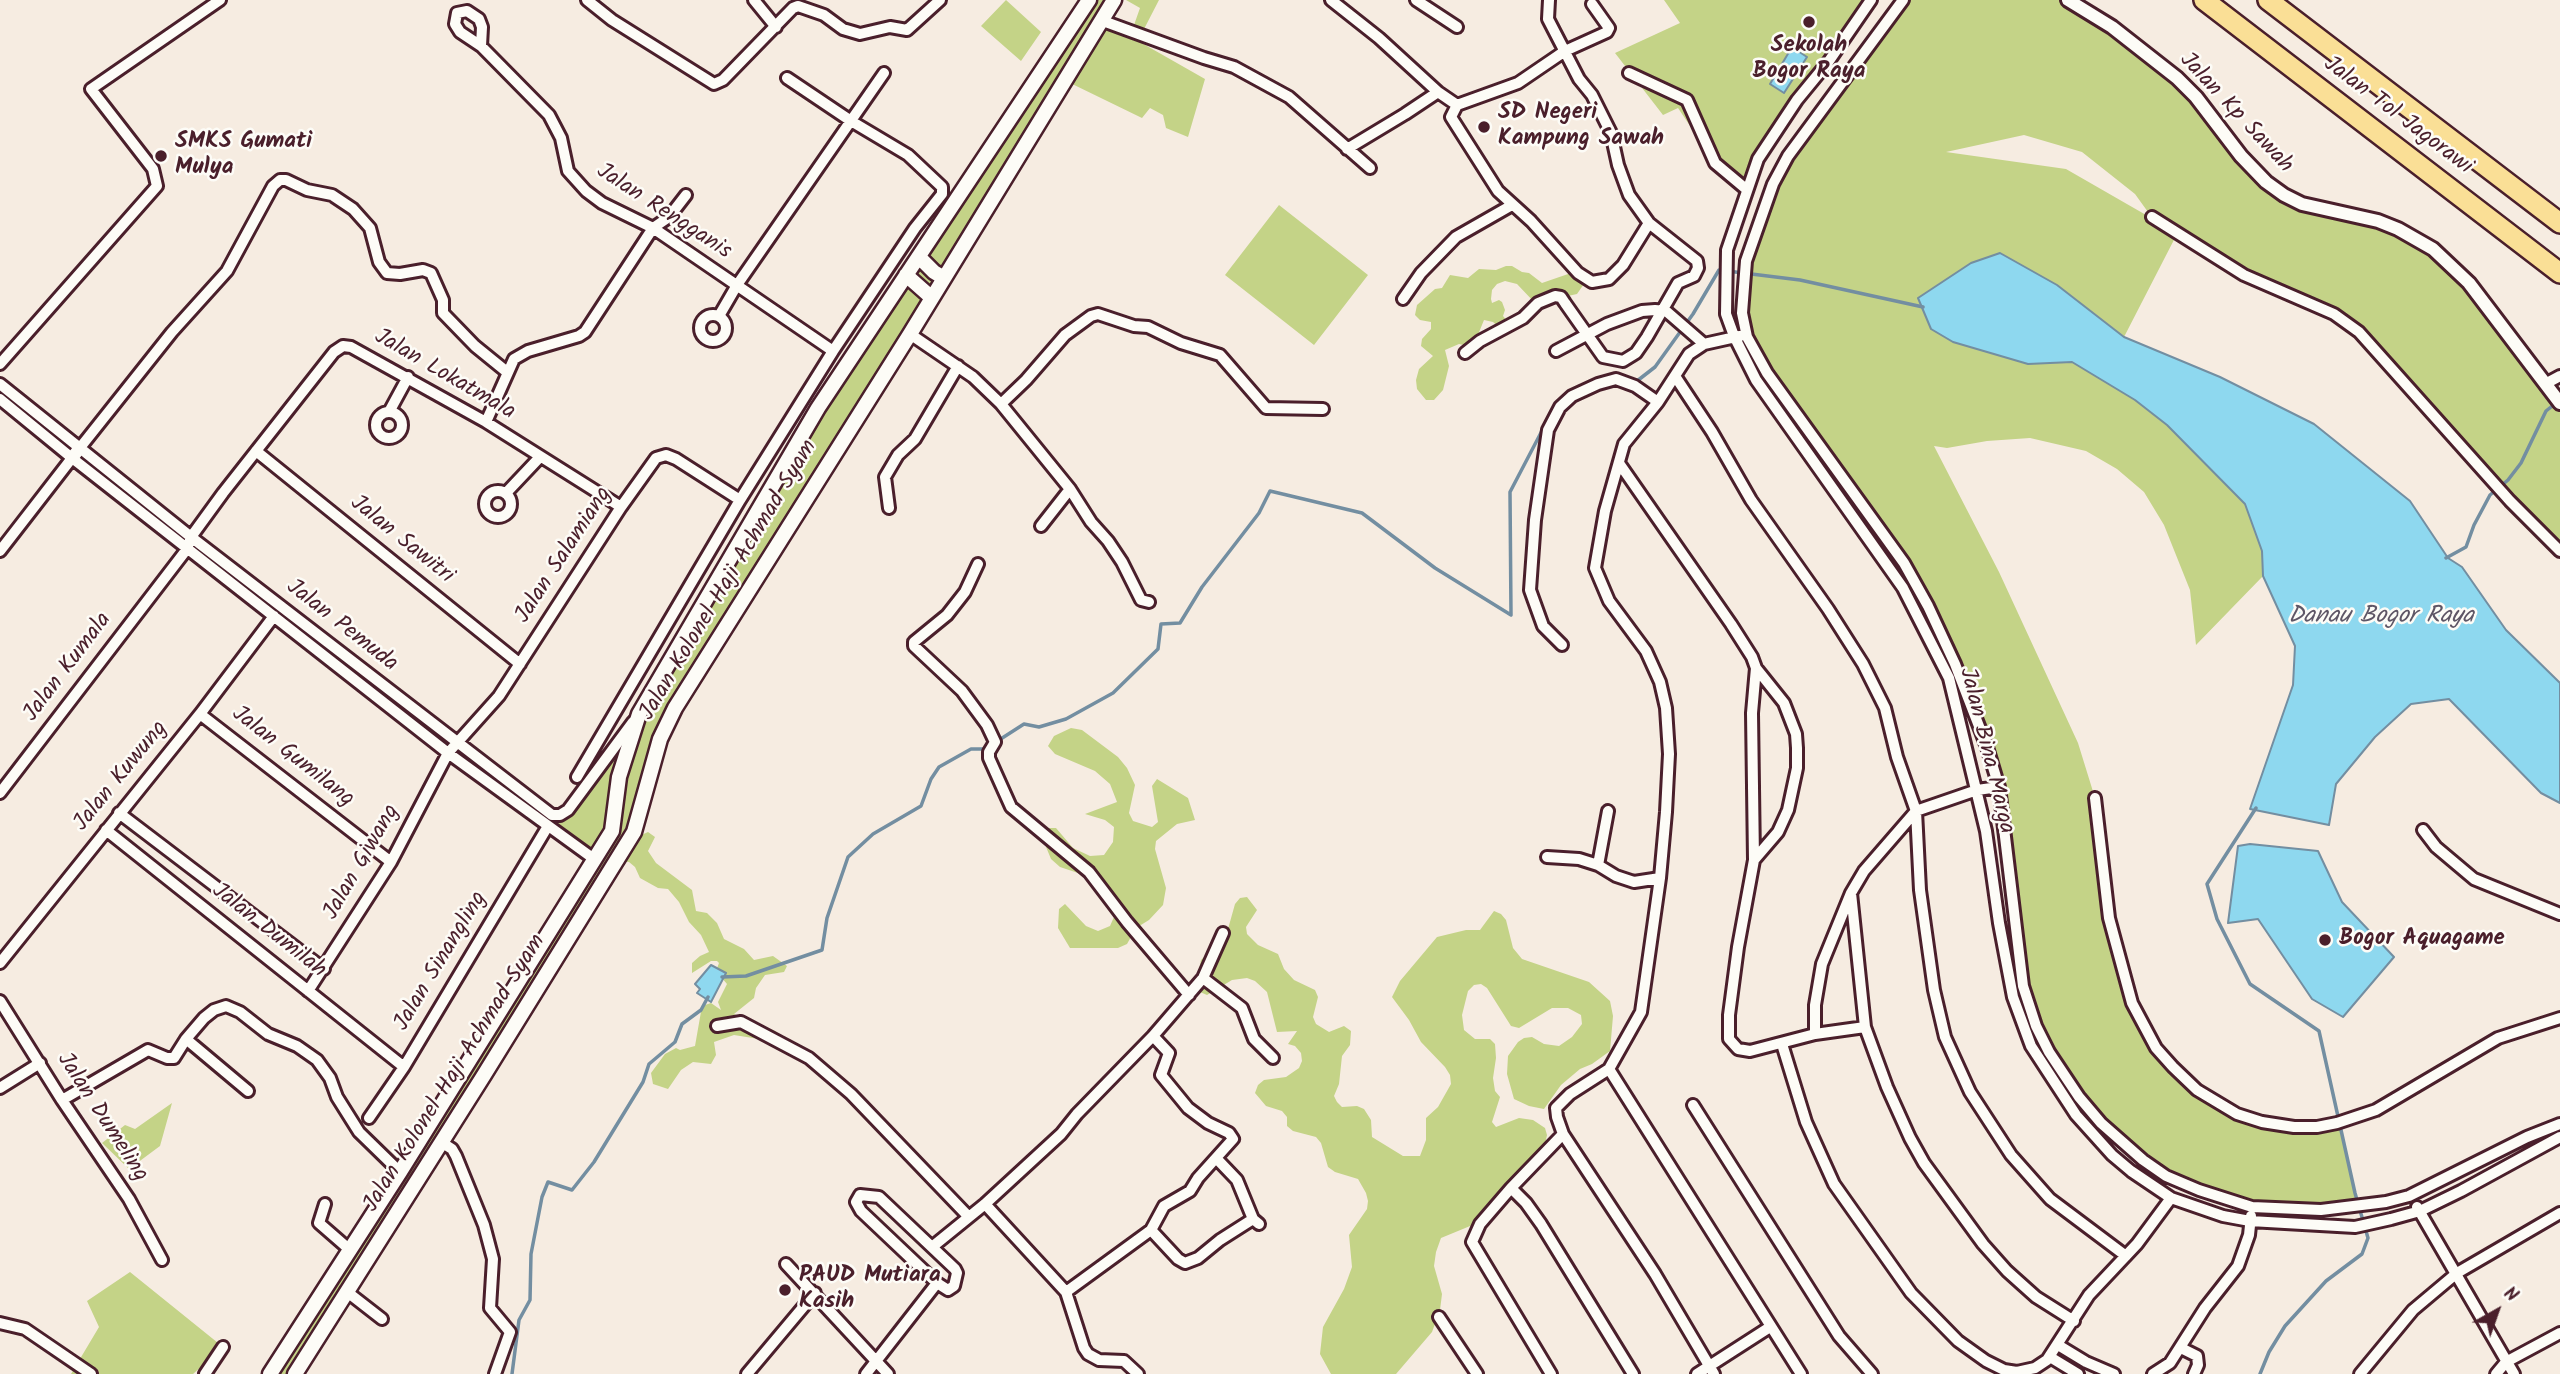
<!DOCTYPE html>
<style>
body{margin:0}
#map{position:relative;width:2560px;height:1374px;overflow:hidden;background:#f6ece1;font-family:Kalam,sans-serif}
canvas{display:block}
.north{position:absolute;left:2462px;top:1276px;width:70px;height:70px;-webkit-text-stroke:5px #fdfcf7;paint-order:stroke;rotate:40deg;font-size:19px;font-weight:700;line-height:28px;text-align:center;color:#4a1f2b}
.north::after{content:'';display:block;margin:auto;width:24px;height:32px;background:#4a1f2b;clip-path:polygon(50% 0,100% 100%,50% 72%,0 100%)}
</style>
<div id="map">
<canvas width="2560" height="1374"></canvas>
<div class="north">N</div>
</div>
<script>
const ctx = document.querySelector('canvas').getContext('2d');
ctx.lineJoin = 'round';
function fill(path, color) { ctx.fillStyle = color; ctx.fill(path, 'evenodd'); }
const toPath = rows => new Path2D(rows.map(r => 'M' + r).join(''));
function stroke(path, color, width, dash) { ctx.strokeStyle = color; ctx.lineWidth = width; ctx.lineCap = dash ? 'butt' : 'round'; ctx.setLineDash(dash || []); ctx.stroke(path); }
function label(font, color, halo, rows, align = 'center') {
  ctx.font = font + ' Kalam,sans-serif'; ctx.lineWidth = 5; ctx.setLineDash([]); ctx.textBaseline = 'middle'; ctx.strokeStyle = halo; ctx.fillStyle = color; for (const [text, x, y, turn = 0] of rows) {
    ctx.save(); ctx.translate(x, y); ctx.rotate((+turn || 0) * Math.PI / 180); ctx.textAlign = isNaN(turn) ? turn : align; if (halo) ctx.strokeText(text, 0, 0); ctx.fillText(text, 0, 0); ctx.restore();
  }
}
const green = toPath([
 [1006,0,1041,32,1021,61,981,26],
 [1086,0,1114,0,1103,21,1205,79,1188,137,1166,128,1163,115,1150,108,1142,118,1066,81,676,706,637,837,648,832,655,837,648,851,656,863,692,890,696,911,707,913,717,923,724,939,744,949,754,960,773,956,787,966,784,972,765,975,756,988,754,998,734,1014,775,1031,793,1043,798,1048,802,1059,793,1058,765,1040,734,1035,714,1042,716,1055,711,1064,693,1062,681,1070,668,1089,653,1084,651,1073,665,1054,676,1048,680,1050,695,1046,702,1006,711,1003,721,1010,718,1002,727,984,716,971,719,963,717,961,711,961,692,973,692,963,700,956,709,952,701,935,689,922,679,902,668,889,658,888,640,878,635,867,629,862,616,861,294,1374,271,1374,594,860,448,753,0,399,0,384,560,815,639,714,791,456],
 [1126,0,1159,0,1143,31,1134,25,1140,8],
 [1664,0,1871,0,1807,87,1746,189,1715,163,1678,108,1663,115,1615,53,1680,23],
 [1903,0,2068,0,2180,80,2284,195,2398,229,2469,283,2560,403,2560,551,2359,332,2244,275,2177,234,2124,337,2057,285,1971,263,1918,298,1953,342,2028,364,2072,362,2135,400,2167,425,2245,504,2262,551,2263,576,2196,645,2190,590,2164,525,2144,492,2117,469,2086,451,2030,438,1987,441,1947,448,1934,446,1999,572,2078,743,2095,798,2109,918,2132,1003,2156,1048,2197,1090,2262,1122,2339,1122,2358,1204,2252,1207,2166,1176,2117,1140,2048,1050,2023,987,1999,787,1928,606,1768,375,1742,313,1746,261,1773,184],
 [2024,135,2082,152,2135,194,2153,219,2066,169,1946,152],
 [1279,205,1368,275,1314,345,1225,275],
 [1506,266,1512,266,1522,272,1529,273,1542,283,1571,273,1578,274,1586,281,1577,294,1535,303,1517,284,1505,281,1497,284,1492,290,1491,299,1492,303,1499,300,1502,302,1505,310,1503,316,1509,323,1501,329,1493,322,1484,320,1473,347,1459,344,1445,350,1449,366,1443,390,1434,400,1426,400,1417,389,1416,380,1419,369,1433,356,1421,346,1422,339,1431,329,1431,322,1420,320,1415,315,1417,305,1435,289,1442,288,1450,275,1468,278,1479,269,1496,270],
 [1071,728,1082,730,1118,757,1127,768,1135,785,1129,813,1133,821,1152,827,1158,822,1152,786,1157,779,1188,798,1195,820,1177,824,1156,841,1155,849,1166,888,1163,905,1149,920,1136,928,1127,944,1118,948,1070,948,1058,928,1059,909,1065,904,1086,926,1098,931,1110,926,1114,917,1111,908,1099,895,1095,883,1087,876,1060,867,1051,859,1044,842,1045,831,1048,828,1056,828,1073,848,1090,856,1104,855,1113,842,1114,827,1105,820,1085,814,1117,802,1110,784,1095,771,1055,754,1048,746,1054,736],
 [1247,897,1257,910,1246,927,1247,934,1258,945,1278,954,1284,969,1294,980,1315,990,1318,997,1313,1017,1316,1024,1329,1032,1344,1026,1351,1031,1350,1045,1342,1056,1339,1084,1334,1096,1337,1102,1342,1107,1357,1106,1364,1109,1371,1120,1372,1137,1403,1156,1420,1156,1426,1140,1426,1118,1438,1107,1451,1084,1450,1075,1445,1067,1421,1042,1409,1020,1392,997,1400,981,1437,937,1466,930,1480,930,1494,911,1501,914,1506,920,1513,948,1522,959,1589,982,1610,1001,1613,1016,1610,1051,1592,1064,1580,1069,1561,1085,1544,1109,1529,1106,1514,1099,1507,1074,1508,1056,1518,1042,1524,1038,1532,1037,1544,1044,1559,1046,1572,1037,1582,1024,1581,1015,1568,1008,1552,1008,1519,1028,1511,1026,1487,988,1481,984,1474,985,1468,991,1462,1015,1464,1030,1475,1039,1490,1039,1495,1044,1496,1058,1493,1078,1495,1091,1500,1097,1492,1122,1496,1127,1519,1118,1533,1120,1545,1128,1547,1135,1544,1149,1502,1189,1475,1224,1441,1238,1436,1252,1434,1266,1442,1294,1440,1310,1432,1332,1396,1374,1331,1374,1320,1354,1323,1327,1344,1289,1352,1267,1349,1235,1367,1209,1368,1201,1366,1193,1358,1179,1335,1172,1328,1167,1321,1143,1316,1137,1293,1131,1287,1126,1287,1117,1282,1111,1266,1106,1255,1093,1258,1085,1264,1080,1286,1077,1299,1068,1302,1061,1301,1053,1295,1046,1288,1044,1297,1031,1277,1032,1267,992,1255,981,1247,978,1232,980,1207,995,1200,992,1196,985,1201,960,1219,943,1228,929,1235,904,1240,898],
 [172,1103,160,1146,129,1169,102,1143,125,1125,135,1129],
 [130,1272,223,1347,193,1374,71,1374,99,1327,87,1301]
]);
const water = toPath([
 [1792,47,1807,57,1784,93,1770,84,1792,47],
 [2000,253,2057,285,2124,337,2220,377,2314,424,2410,501,2448,558,2462,567,2506,630,2560,683,2560,803,2541,793,2449,699,2411,704,2375,737,2336,784,2329,825,2250,809,2293,685,2295,646,2263,576,2262,551,2245,504,2167,425,2135,400,2072,362,2028,364,1953,342,1931,329,1918,298,1971,263,2000,253],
 [2250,844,2318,851,2342,902,2394,957,2343,1017,2312,999,2258,919,2228,923,2238,846,2250,844],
 [711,965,726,973,711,1002,697,993,700,989,695,984,711,965]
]);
const stream = toPath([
 [1635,381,1637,381,1655,367,1693,314,1719,270,1800,280,1923,307],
 [2446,558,2466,547,2474,525,2490,495,2508,480,2521,463,2546,411,2556,403],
 [996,742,1024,724,1039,727,1066,719,1113,693,1158,649,1161,624,1180,623,1202,587,1259,513,1270,491,1362,513,1435,568,1511,615,1510,492,1545,425],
 [2256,808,2207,884,2217,919,2250,984,2319,1031,2355,1193,2368,1238,2362,1254,2326,1281,2285,1326,2269,1352,2260,1374],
 [722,977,746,976,822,950,827,918,848,857,873,834,921,806,931,779,939,767,971,749,983,749,989,746],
 [512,1374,519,1320,530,1300,531,1254,542,1197,548,1182,572,1190,594,1162,643,1082,649,1064,675,1042,682,1024,701,1010,708,997]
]);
const minor = toPath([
 [587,0,612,20,714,84,723,80,793,8,798,6,824,15,843,29,860,34,890,27,907,30,940,0],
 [754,0,776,27],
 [1331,0,1379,38,1438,92,1405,114,1347,149],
 [1416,0,1457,27],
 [1871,0,1829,61,1797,100,1758,159,1727,250,1726,314,1734,336,1756,380,1903,588,1949,678,1986,831,1999,923,2013,997,2031,1046,2076,1115,2112,1155,2131,1171,2171,1198,2223,1216,2250,1221,2355,1227,2391,1219,2420,1211,2461,1191,2560,1137],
 [1903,0,1788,156,1773,184,1746,261,1742,313,1747,337,1767,373,1904,563,1928,606,1955,664,1987,747,1999,787,2023,986,2036,1026,2049,1052,2079,1097,2101,1123,2143,1160,2166,1176,2199,1190,2252,1207,2321,1210,2386,1202,2409,1196,2527,1137,2560,1124],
 [1103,21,1204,58,1234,67,1289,97,1370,168],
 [481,46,482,27,479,19,467,11,457,13,455,24,460,32,481,46,549,115,561,138,568,171,586,191,602,203,653,228,833,351],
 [1629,73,1687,100,1715,163,1746,189],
 [1438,92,1457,105,1518,83,1565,51,1607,32,1609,28,1592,4],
 [1457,105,1451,117,1498,191,1531,221,1578,273,1592,282,1609,279,1623,265,1649,223],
 [2152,217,2244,275,2334,314,2359,332,2510,501,2560,551],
 [1403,299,1421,273,1456,237,1512,205],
 '700 328a13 13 0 1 1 26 0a13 13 0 1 1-26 0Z',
 [719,316,737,285,884,73],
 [910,334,973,377,1001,404,1070,489,1091,522,1108,541,1122,562,1141,600,1149,602],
 [1556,351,1607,324,1642,311,1655,310,1666,311,1704,344],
 [1465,353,1480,341,1523,318,1538,303,1555,296,1561,297,1565,303,1603,357,1623,361,1636,353,1647,337,1678,283,1694,276,1698,268,1697,261,1649,223,1629,195,1618,165,1611,133,1592,95,1579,79,1548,19,1549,0],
 [0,364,157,186,153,169,91,89,220,0],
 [1675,376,1712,432,1751,500,1828,609,1863,664,1885,708,1897,757,1916,811,1920,890,1934,990,1945,1037,1970,1092,2011,1155,2050,1199,2126,1256],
 [2547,383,2560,376],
 [0,384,191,537,552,815,560,815,568,810,633,722],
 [0,399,72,458,448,753,594,859],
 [1001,404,1026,380,1065,335,1091,316,1098,314,1134,326,1148,327,1181,343,1220,355,1266,408,1323,409],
 [389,412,408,377],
 '376 425a13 13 0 1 1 26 0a13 13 0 1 1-26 0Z',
 [486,422,514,359,528,351,579,336,585,332,653,228,669,217,686,195],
 [79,449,172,332,227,271,273,186,280,180,286,180,307,190,332,195,353,209,370,228,379,262,387,273,400,274,423,270,431,273,443,300,443,313,475,346,507,372],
 [256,451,520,664],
 [1619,463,1731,624,1752,657,1756,668,1752,713,1754,860,1738,947,1729,1015,1729,1039,1738,1049,1750,1051,1815,1034,1865,1027],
 '485 504a13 13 0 1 1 26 0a13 13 0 1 1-26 0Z',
 [506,493,540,457],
 [889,508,885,477,898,455,915,439,958,366],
 [1041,526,1070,489],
 [0,551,72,458],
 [978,564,965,592,947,615,914,642,914,646,962,691,987,725,995,742,989,752,989,758,1011,807,1089,872,1127,922,1189,995],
 [1562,645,1543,626,1530,590,1535,520,1548,430,1560,407,1572,396,1598,384,1616,379,1635,386,1658,402],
 [200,714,391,862],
 [577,777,740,500,833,351,915,228,942,194,942,187,908,155,851,121,787,78],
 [0,793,187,549,191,537,223,493,334,352,343,346,351,347,486,422,621,507],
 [2095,798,2109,918,2132,1003,2156,1048,2173,1067,2197,1090,2237,1114,2262,1122,2294,1127,2317,1127,2337,1123,2376,1110,2498,1038,2560,1018],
 [1608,811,1598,865,1616,876,1634,882,1660,878],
 [119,813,324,969],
 [106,830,404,1067],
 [2423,830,2436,847,2474,879,2560,914],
 [1547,857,1579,859,1598,865],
 [1754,860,1778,832,1788,810,1797,768,1797,748,1796,734,1784,703,1756,668],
 [1851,893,1865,1027,1887,1087,1910,1138,1924,1163,1983,1244,2007,1271,2036,1297,2074,1321],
 [0,963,200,714,274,616],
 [1203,978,1242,1008,1254,1039,1273,1058],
 [308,991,391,862,448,753,499,696,621,507,656,458,666,455,676,459,740,500],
 [0,1001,62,1100,129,1199,162,1260],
 [717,1026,741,1022,809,1058,851,1094,968,1216],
 [1815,1034,1815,1005,1822,964,1851,893,1864,871,1916,811,1977,790,1999,787],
 [186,1039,248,1091],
 [1782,1044,1806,1122,1834,1184,1911,1293,1958,1341,1986,1361,2004,1370,2017,1372,2035,1368,2047,1360,2089,1295,2137,1244,2171,1198],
 [1609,1069,1801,1374],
 [0,1088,40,1063],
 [62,1100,148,1050,167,1058,174,1058,186,1039,204,1018,214,1010,226,1006,240,1012,268,1034,297,1046,317,1060,330,1078,337,1097,359,1132,400,1172],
 [1693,1105,1839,1336,1872,1374],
 [369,1118,404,1067,548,826],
 [441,1142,452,1149,456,1156,484,1225,493,1259,490,1308,510,1332,495,1374],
 [1216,1158,1237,1180,1253,1219,1259,1224],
 [1511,1188,1563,1134],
 [860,1195,879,1197,955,1269,957,1273,954,1286,948,1290,937,1283,861,1211,856,1202,860,1195],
 [325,1204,319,1223,350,1250],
 [985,1204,1066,1292,1084,1348,1088,1354,1099,1360,1124,1361,1138,1374],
 [2417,1207,2514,1374],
 [1151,1230,1178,1259,1185,1263,1198,1258,1220,1240,1253,1219],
 [932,1247,985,1204,1061,1134,1077,1114,1153,1036,1203,978,1223,933],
 [786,1264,888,1374],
 [346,1291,382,1319],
 [1066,1292,1151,1230,1164,1206,1190,1191,1198,1178,1233,1139,1229,1133,1208,1123,1188,1108,1161,1075,1169,1053,1153,1036],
 [1439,1317,1477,1374],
 [0,1323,25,1329,91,1374],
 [2058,1345,2086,1362,2114,1374],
 [2181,1348,2197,1356,2198,1365,2194,1374],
 [2050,1357,2078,1374],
 [205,1374,223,1347],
 [747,1374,815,1293],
 [866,1374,937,1283],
 [1551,1374,1472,1242,1480,1224,1511,1188,1526,1203,1541,1224,1633,1374],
 [1697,1374,1770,1327],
 [1714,1374,1655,1274,1563,1134,1557,1117,1556,1108,1570,1094,1609,1069,1641,1012,1660,878,1666,812,1669,754,1666,708,1660,682,1646,651,1609,601,1595,568,1605,511,1624,444,1658,402,1689,354,1704,344,1740,336],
 [2153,1374,2170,1363,2205,1308,2238,1266,2249,1235,2251,1216],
 [2360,1374,2413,1310,2457,1273,2560,1213],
 [2496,1374,2506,1362,2560,1333]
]);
const tertiary = toPath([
 [2068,0,2112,27,2177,78,2196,97,2241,156,2266,182,2284,195,2302,204,2378,221,2398,229,2433,249,2469,283,2560,403],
 [72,458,79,449]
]);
const secondary = toPath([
 [919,257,934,272,944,278],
 [906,275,932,298],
 [270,1374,400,1172,612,831,619,777,639,714,818,408,1089,0],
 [295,1374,484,1075,634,832,660,739,675,708,910,334,1114,0]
]);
const motorway = toPath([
 [2204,0,2560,273],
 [2268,0,2560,223]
]);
const markers = [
 [1809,22,7,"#4a1f2b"],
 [1484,127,7,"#4a1f2b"],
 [161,156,7,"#4a1f2b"],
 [2325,940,7,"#4a1f2b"],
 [785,1290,7,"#4a1f2b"]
];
const poiNames = [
 ["Sekolah",1809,47,"center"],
 ["Bogor Raya",1809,73,"center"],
 ["SD Negeri",1498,114],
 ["Kampung Sawah",1498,140],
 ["SMKS Gumati",175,143],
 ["Mulya",175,169],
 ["Bogor Aquagame",2339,940],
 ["PAUD Mutiara",799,1277],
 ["Kasih",799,1303]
];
const streetNames = [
 ["Jalan Kp Sawah",2235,114,47],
 ["Jalan Tol Jagorawi",2397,117,37],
 ["Jalan Rengganis",663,213,33],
 ["Jalan Lokatmala",444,376,30],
 ["Jalan Sawitri",401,541,39],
 ["Jalan Salamiang",565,556,-57],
 ["Jalan Kolonel Haji Achmad Syam",730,581,-59],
 ["Jalan Pemuda",341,627,38],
 ["Jalan Kumala",69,668,-53],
 ["Jalan Bina Marga",1985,751,76],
 ["Jalan Gumilang",292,758,38],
 ["Jalan Kuwung",122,777,-51],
 ["Jalan Giwang",363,863,-60],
 ["Jalan Dumilah",268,932,38],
 ["Jalan Sinangling",442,962,-59],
 ["Jalan Kolonel Haji Achmad Syam",456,1074,-58],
 ["Jalan Dumeling",101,1118,57]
];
const waterNames = [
 ["Danau Bogor Raya",2381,618]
];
fill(green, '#c4d387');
fill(water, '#8ed8ef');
stroke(water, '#738ea1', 2);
stroke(stream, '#738ea1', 3.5);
stroke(minor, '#4a1f2b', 16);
stroke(tertiary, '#4a1f2b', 18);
stroke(secondary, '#4a1f2b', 19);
stroke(motorway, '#4a1f2b', 24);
stroke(minor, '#fdfcf7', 10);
stroke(tertiary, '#fdfcf7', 12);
stroke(secondary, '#fdfcf7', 14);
stroke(motorway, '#fadf96', 19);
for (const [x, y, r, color] of markers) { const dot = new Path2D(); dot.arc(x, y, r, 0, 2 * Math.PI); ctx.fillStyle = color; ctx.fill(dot); stroke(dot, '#fdfcf7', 2.5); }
label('bold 23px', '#4a1f2b', '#fdfcf7', poiNames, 'left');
label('23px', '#4a1f2b', '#fdfcf7', streetNames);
label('italic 24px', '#5e5666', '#fdfcf7', waterNames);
</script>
